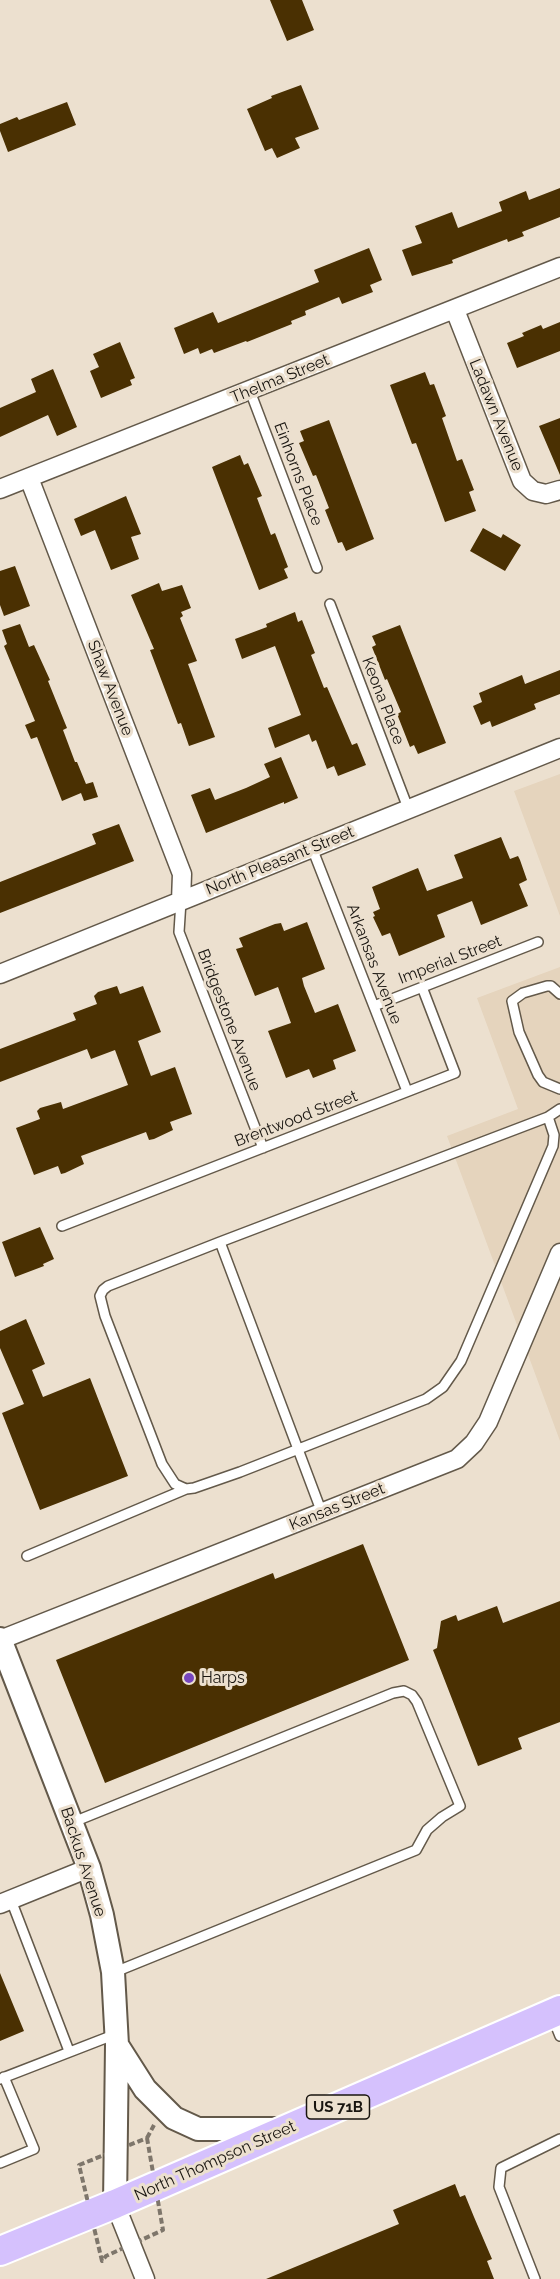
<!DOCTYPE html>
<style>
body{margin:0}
canvas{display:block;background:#ece0cf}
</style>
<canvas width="560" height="2279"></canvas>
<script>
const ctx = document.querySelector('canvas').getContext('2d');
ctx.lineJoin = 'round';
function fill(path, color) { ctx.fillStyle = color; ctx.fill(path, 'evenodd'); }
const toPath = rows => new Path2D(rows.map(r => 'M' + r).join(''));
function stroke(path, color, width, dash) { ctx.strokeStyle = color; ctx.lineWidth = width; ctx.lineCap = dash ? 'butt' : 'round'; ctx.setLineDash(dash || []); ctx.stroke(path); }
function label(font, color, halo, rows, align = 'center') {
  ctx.font = font + ' Raleway,sans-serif'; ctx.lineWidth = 6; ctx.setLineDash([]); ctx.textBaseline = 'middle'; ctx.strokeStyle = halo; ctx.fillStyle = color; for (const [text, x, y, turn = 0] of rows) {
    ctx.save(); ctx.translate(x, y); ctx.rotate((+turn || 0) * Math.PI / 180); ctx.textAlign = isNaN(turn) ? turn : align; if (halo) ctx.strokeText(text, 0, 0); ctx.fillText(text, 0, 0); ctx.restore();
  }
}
const built = toPath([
 [560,774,560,916,514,791],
 [560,967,560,1441,447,1136,518,1109,477,998]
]);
const building = toPath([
 [270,0,302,0,314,30,287,41],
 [301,85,319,129,295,138,300,148,277,158,272,148,265,151,247,109,272,98,271,96],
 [67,102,76,125,8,152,0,131,0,124,17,117,19,120],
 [560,188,560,217,522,232,524,236,508,242,507,239,452,260,453,263,412,276,402,250,422,243,415,226,452,212,458,228,502,211,499,202,526,191,529,200],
 [369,248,382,280,370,285,373,292,342,304,339,297,305,311,306,315,291,321,292,324,247,342,246,341,214,353,212,349,200,354,198,348,184,354,174,328,213,312,218,323,319,282,314,270],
 [560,322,560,351,517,368,507,343,524,336,522,333,541,325,543,329],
 [120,342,135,378,130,380,132,385,101,398,90,371,99,367,93,354],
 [53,369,77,427,57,436,48,415,0,437,0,408,36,392,31,379],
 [425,372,430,385,434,384,446,416,442,418,457,461,462,459,474,490,469,492,476,511,445,522,416,443,412,444,390,385],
 [560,418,560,475,539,426],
 [329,420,374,539,346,551,342,542,338,543,325,510,329,508,316,475,313,476,299,443,304,441,300,431],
 [240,455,244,465,248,463,262,496,257,498,271,535,275,533,288,567,284,569,288,578,259,590,212,467],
 [126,496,141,534,131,537,139,559,111,570,95,530,81,536,74,519],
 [483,528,501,538,503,534,521,545,505,571,470,551],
 [15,566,30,606,4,616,0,605,0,571],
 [159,583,162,591,182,585,191,608,181,612,183,616,180,618,197,661,188,664,215,737,189,746,181,723,178,724,150,650,154,649,131,595],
 [295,612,298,622,302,620,315,653,311,655,324,688,327,687,352,745,357,743,366,765,338,776,334,766,327,769,316,740,312,742,309,734,275,748,268,728,301,715,275,646,242,659,235,639,267,627,266,624],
 [20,624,29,647,34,645,50,680,48,681,67,728,63,730,75,762,77,762,86,784,93,782,98,797,84,801,81,793,62,801,37,737,31,739,25,725,35,721,4,646,7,644,2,630],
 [400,625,446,743,418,754,414,745,410,747,397,714,401,712,387,679,385,680,372,647,376,645,372,636],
 [560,670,560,694,534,704,536,709,492,727,490,721,481,725,473,706,482,702,479,693,522,675,525,684],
 [281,757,298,798,284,804,284,802,206,833,191,795,210,788,215,800,246,788,270,777,264,764],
 [119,824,134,861,0,913,0,882,96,844,92,834],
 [501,837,510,859,518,856,520,860,527,880,519,884,528,906,481,925,472,901,437,915,445,937,399,956,390,933,382,936,373,917,375,916,373,912,380,909,372,887,418,868,427,891,463,878,454,855],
 [307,922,325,969,302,978,304,986,315,1013,338,1004,356,1051,333,1060,336,1069,313,1078,309,1069,286,1078,268,1031,291,1023,278,987,255,996,236,949,243,947,239,938,275,924,281,923,284,931],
 [117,986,120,994,143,986,161,1032,138,1041,151,1076,175,1067,192,1114,170,1122,173,1130,154,1139,149,1140,146,1132,81,1156,84,1164,65,1173,61,1174,58,1166,34,1175,16,1128,40,1119,37,1111,40,1108,61,1102,63,1109,128,1085,115,1050,91,1059,87,1049,0,1082,0,1049,76,1020,73,1013,97,1004,94,996,98,992],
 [40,1227,54,1259,43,1264,44,1266,15,1277,2,1242],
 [26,1319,45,1364,32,1370,43,1397,90,1378,128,1476,40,1510,2,1413,24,1404,0,1348,0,1331],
 [363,1544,409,1660,105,1783,56,1660,273,1573,275,1579],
 [560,1601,560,1722,518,1738,522,1749,478,1766,433,1650,437,1648,441,1621,456,1615,458,1621,497,1606,503,1623],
 [0,1973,24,2031,0,2041],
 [455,2184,460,2197,465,2195,474,2217,492,2259,487,2261,494,2279,266,2279,399,2224,393,2210]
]);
const path = toPath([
 [147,2138,163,2230,106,2256,102,2261,79,2165,147,2138],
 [147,2138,154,2125]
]);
const service = toPath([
 [250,391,317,568],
 [330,604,408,808],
 [312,848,407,1091],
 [181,901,179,932,263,1148],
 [560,994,551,986,547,986,523,993,512,1001,519,1032,538,1075,543,1082,560,1089],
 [374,1006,538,942],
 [548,1117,554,1135,553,1146,461,1361,443,1387,426,1399,240,1472,194,1488,186,1489,175,1484,162,1464,105,1316,100,1296,103,1290,108,1286,220,1242,548,1117,560,1109],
 [62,1226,455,1073,422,987],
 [220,1242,322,1513],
 [27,1556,186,1489],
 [71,1823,393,1693,404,1691,412,1695,417,1702,460,1806,442,1817,427,1830,416,1850,115,1972],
 [11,1900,69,2051],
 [552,2016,560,2036],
 [0,2079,116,2034],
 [0,2163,34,2149,4,2077],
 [535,2279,499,2187,501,2168,560,2139]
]);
const minor = toPath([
 [455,310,522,481,533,491,546,494,560,490],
 [29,478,182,874,181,901],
 [0,489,560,267],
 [0,974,560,748],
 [0,1640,457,1459,474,1443,488,1422,560,1253],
 [0,1904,89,1868],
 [115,2204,145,2279]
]);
const tertiary = toPath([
 [0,1639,89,1868,102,1915,113,1972,117,2045,115,2204],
 [117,2045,145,2089,174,2118,198,2129,280,2129]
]);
const primary = toPath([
 [0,2251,115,2204,560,2010]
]);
const markers = [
 [189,1678,6,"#7746be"]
];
const shields = [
 [338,2107,63]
];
const shieldNames = [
 ["US 71B",338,2107]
];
const streetNames = [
 ["Thelma Street",280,379,-22],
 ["Ladawn Avenue",496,415,68],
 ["Einhorns Place",298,474,69],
 ["Shaw Avenue",110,688,69],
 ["Keona Place",383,701,69],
 ["North Pleasant Street",280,861,-22],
 ["Imperial Street",450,960,-21],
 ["Arkansas Avenue",374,964,69],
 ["Bridgestone Avenue",229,1020,69],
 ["Brentwood Street",296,1119,-21],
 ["Kansas Street",337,1507,-22],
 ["Backus Avenue",83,1862,72],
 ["North Thompson Street",215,2161,-24]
];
const poiNames = [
 ["Harps",201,1678]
];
fill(built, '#e5d4bd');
fill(building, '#4a3002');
stroke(service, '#63594a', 12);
stroke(minor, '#63594a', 21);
stroke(tertiary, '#63594a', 26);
stroke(primary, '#fff', 32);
stroke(path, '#7e766b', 4, [6, 3]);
stroke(service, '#fff', 9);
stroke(minor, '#fff', 18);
stroke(tertiary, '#fff', 22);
stroke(primary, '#d5c1fd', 28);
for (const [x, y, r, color] of markers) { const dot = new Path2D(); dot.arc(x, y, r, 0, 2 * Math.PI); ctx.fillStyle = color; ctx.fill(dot); stroke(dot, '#ece0cf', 2); }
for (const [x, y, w] of shields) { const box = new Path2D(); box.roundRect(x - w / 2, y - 12, w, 24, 4.5); ctx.fillStyle = '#ece0cf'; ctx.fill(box); stroke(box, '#18140f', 1.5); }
label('bold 15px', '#18140f', null, shieldNames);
label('16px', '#18140f', '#ece0cf', streetNames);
label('16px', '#18140f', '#ece0cf', poiNames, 'left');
</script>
